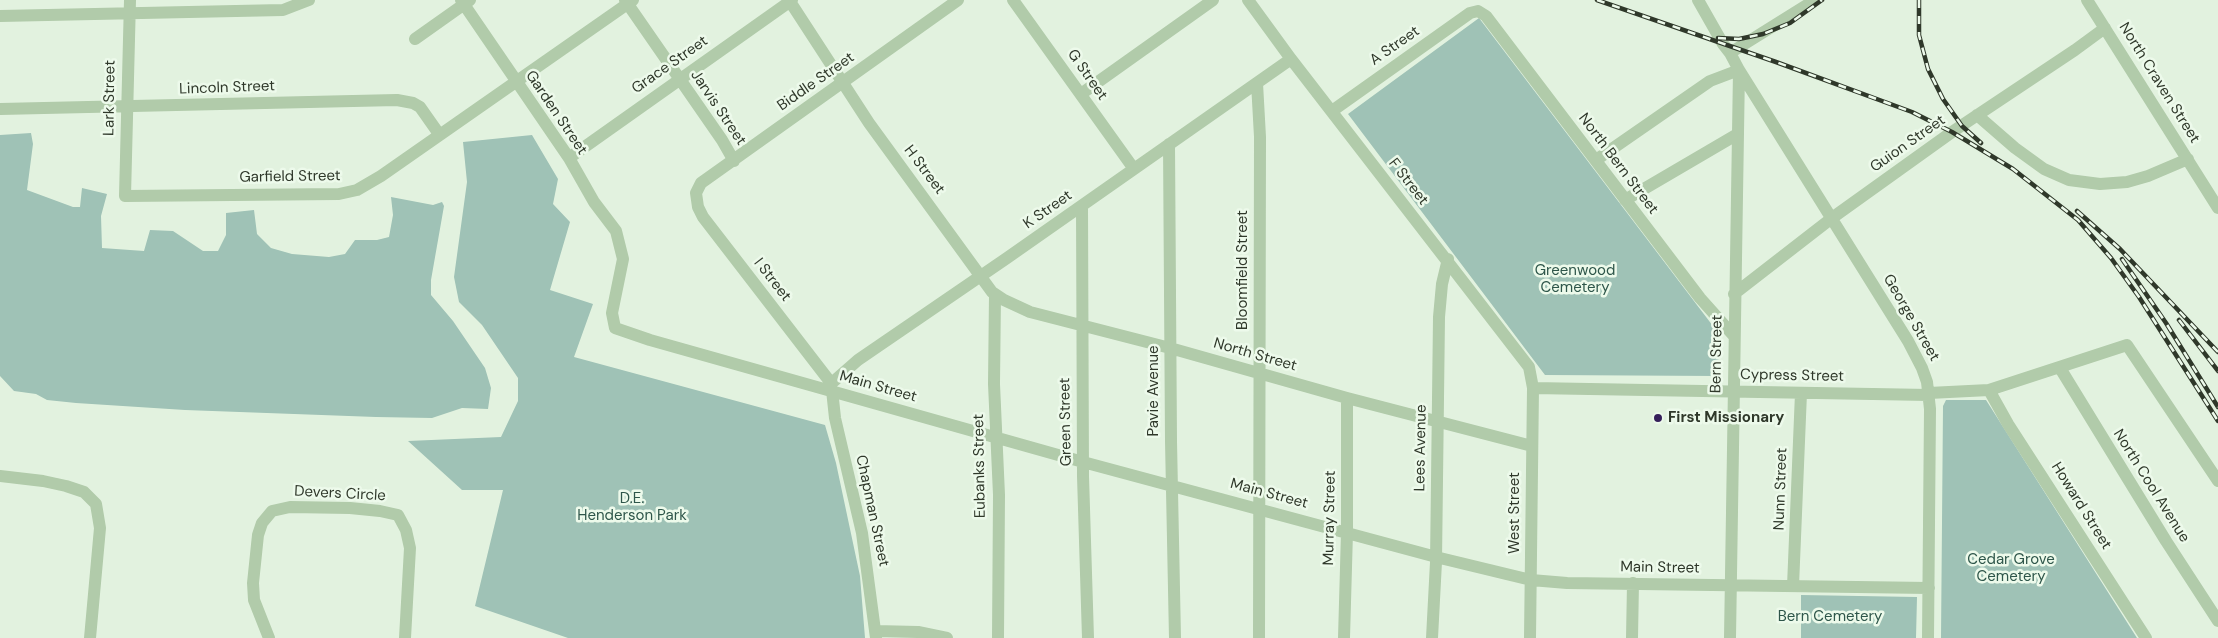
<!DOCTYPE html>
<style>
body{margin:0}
canvas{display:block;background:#e2f2df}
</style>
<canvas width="2218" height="638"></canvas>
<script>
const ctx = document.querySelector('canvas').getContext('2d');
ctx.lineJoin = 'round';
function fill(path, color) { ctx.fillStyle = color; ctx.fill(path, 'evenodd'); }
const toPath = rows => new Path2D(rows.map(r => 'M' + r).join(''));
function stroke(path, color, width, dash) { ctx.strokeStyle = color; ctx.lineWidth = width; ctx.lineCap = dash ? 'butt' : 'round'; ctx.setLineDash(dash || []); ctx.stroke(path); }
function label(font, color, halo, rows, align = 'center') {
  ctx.font = font + ' "DM Sans",sans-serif'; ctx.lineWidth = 5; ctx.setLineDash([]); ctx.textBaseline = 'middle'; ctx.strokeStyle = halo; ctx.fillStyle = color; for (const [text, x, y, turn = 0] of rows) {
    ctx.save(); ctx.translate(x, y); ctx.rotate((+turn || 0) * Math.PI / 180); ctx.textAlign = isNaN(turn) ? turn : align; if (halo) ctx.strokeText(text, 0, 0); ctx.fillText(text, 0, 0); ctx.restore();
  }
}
const green = toPath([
 [1479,18,1719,334,1718,376,1545,375,1348,114],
 [31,133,33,144,27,190,73,207,80,207,82,188,107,194,101,216,102,248,144,251,150,230,173,231,203,251,218,251,226,235,226,213,254,210,257,234,271,248,292,254,329,257,345,254,355,240,377,240,389,237,393,215,391,197,433,205,442,202,444,206,431,280,431,295,453,321,485,368,491,388,488,409,462,408,432,418,376,417,185,410,76,403,47,400,36,394,14,391,0,376,0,135],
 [532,135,558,179,553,204,570,222,550,290,593,304,574,357,825,425,836,463,860,576,865,638,568,638,475,606,503,490,462,490,408,441,501,437,518,401,518,378,482,325,459,302,454,277,467,182,463,142],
 [1946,400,1986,400,2137,638,1941,638,1943,406],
 [1801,595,1917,597,1916,638,1801,638]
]);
const minor = toPath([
 [130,0,125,196,339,194,357,190,381,176,633,0],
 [461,0,569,158,594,202,616,231,623,259,612,313,615,328,650,340,1083,462,1440,558,1531,580,1567,583,1929,588],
 [625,0,722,140,734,161],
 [789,0,869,123,992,292,1004,300,1030,312,1170,348,1347,398,1532,446],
 [1013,0,1134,169],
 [1248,0,1291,59,1529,367,1533,388,1530,638],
 [1698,0,1723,44,1730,53,1739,70,1908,341,1922,368,1927,382,1930,409,1928,638],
 [2087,0,2218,208],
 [0,16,283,10,309,0],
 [415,39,470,0],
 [1730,53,1815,0],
 [1257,83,1260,137,1259,638],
 [1081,94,1213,0],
 [0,109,397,100,413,103,420,107,439,134],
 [1332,111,1470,13,1478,11,1486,16,1700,298,1734,336],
 [1977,115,2015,148,2044,169,2069,180,2100,184,2127,182,2148,176,2188,159],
 [1169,144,1171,441,1175,638],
 [569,158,792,0],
 [1596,160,1710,81,1739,70,1730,638],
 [1625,200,1736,135],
 [1082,206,1083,476,1088,638],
 [995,294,994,384,999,495,998,638],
 [1734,294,1832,218,1952,132,2075,50,2105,28],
 [2060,368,2166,541,2218,621],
 [831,383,703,217,698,207,696,193,701,183,958,0],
 [1533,388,1929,395],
 [825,389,858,360,1007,258,1291,59],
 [832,390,835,418,862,533,876,638],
 [1989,390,2008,424,2146,638],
 [1929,393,1989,390,2127,345,2218,481],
 [0,476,43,481,66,486,84,492,96,504,100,528,90,638],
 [1793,586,1801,393],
 [875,631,918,632,947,638],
 [269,638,254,600,253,583,258,535,262,523,272,511,290,507,350,508,380,511,398,515,406,530,410,548,405,638],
 [1344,638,1347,532,1347,398],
 [1432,638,1436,562,1439,317,1442,284,1448,259],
 [1632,638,1633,583]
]);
const rail = toPath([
 [1597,0,1776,62,1912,112,1952,132,2013,169,2078,220,2111,258,2139,297,2218,421],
 [1919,0,1919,35,1928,69,1943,99,1962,126,1981,143],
 [1718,38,1739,39,1763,34,1790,23,1822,0],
 [2077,211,2120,249,2218,352],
 [2122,259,2166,323,2218,407],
 [2179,320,2218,371]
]);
const markers = [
 [1658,418,5,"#36205a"]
];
const streetNames = [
 ["A Street",1395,46,-35],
 ["Grace Street",670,65,-35],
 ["G Street",1087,75,55],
 ["Biddle Street",816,82,-35],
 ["North Craven Street",2159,83,58],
 ["Lincoln Street",227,88,-2],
 ["Lark Street",110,98,-89],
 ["Jarvis Street",718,108,56],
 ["Garden Street",556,113,56],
 ["Guion Street",1908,144,-35],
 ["North Bern Street",1618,164,53],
 ["H Street",924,170,53],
 ["Garfield Street",290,177,-1],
 ["F Street",1408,182,52],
 ["K Street",1048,210,-35],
 ["Bloomfield Street",1243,270,-90],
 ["I Street",772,280,52],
 ["George Street",1911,318,60],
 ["Bern Street",1717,354,-89],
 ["North Street",1255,355,16],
 ["Cypress Street",1792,376,1],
 ["Main Street",878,387,16],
 ["Pavie Avenue",1154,391,-90],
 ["Green Street",1066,422,-91],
 ["Lees Avenue",1421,448,-89],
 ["Eubanks Street",980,466,-91],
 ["North Cool Avenue",2151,486,58],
 ["Nunn Street",1781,489,-88],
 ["Devers Circle",340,494,3],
 ["Main Street",1269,494,15],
 ["Howard Street",2081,506,58],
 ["Chapman Street",872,511,78],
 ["West Street",1515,513,-90],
 ["Murray Street",1330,518,-89],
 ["Main Street",1660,568,1]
];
const parkNames = [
 ["Greenwood",1575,271],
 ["Cemetery",1575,288],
 ["D.E.",632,499],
 ["Henderson Park",632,516],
 ["Cedar Grove",2011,560],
 ["Cemetery",2011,577],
 ["Bern Cemetery",1830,617]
];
const poiNames = [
 ["First Missionary",1668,418]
];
fill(green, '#9fc2b6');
stroke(minor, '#b1cbaa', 12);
stroke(rail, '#2f382a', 4.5);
stroke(rail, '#edfaeb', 2.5, [8]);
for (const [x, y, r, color] of markers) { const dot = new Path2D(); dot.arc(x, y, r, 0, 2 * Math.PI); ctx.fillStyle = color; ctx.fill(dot); stroke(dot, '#edfaeb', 2); }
label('15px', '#2f382a', '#edfaeb', streetNames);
label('15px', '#2e564a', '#edfaeb', parkNames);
label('bold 15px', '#2f382a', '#edfaeb', poiNames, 'left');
</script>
